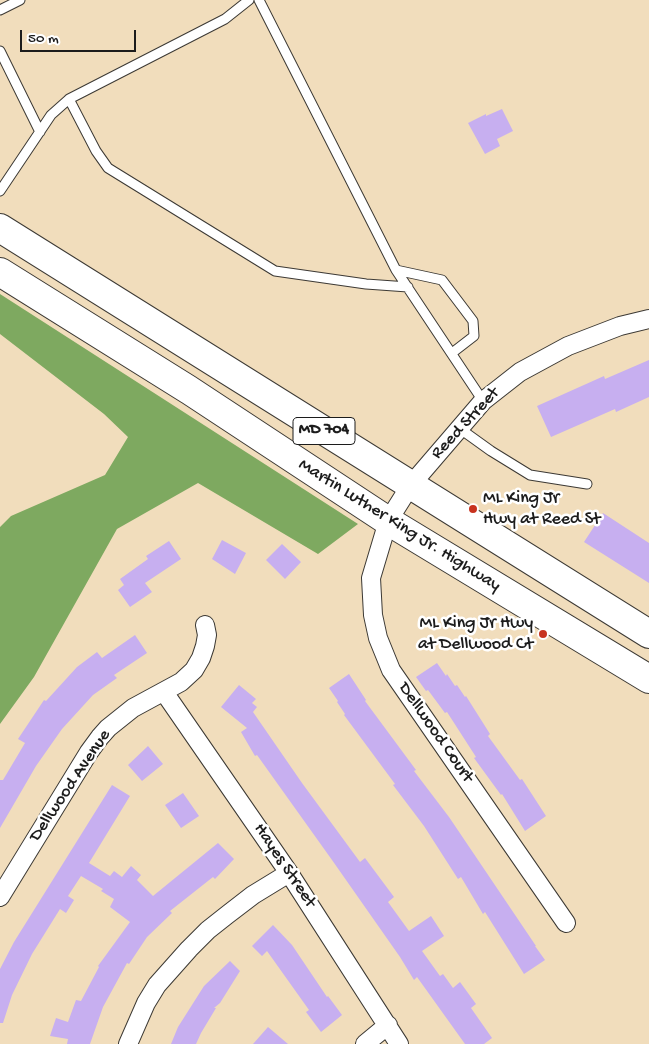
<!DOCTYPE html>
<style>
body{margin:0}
#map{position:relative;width:649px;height:1044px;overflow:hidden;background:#f1ddbc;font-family:"Gochi Hand",sans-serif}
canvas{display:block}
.scale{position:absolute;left:20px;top:30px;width:116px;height:22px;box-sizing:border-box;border:2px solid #1c1c1c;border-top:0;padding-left:6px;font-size:15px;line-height:18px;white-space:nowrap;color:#1c1c1c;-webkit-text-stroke:4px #fff;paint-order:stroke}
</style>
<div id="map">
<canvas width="649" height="1044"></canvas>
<div class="scale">50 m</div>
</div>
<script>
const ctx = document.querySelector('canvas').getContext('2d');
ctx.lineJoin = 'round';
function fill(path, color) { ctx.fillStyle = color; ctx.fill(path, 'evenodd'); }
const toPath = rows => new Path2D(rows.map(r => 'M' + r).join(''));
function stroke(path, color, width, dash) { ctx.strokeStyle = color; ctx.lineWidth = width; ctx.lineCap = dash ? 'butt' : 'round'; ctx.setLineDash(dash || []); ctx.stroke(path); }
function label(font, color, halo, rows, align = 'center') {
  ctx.font = font + ' "Gochi Hand",sans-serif'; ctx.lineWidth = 5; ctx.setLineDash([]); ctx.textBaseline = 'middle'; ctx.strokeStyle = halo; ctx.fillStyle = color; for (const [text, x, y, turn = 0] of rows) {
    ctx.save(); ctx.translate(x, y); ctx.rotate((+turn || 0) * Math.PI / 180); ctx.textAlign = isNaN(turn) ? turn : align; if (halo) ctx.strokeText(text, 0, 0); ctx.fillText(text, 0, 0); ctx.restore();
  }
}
const forest = toPath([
 [0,294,358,524,318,554,198,483,117,529,34,677,0,724,0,527,11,516,105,475,128,437,104,414,0,334]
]);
const building = toPath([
 [502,109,513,131,497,139,500,146,485,154,468,123,486,114,486,116],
 [649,360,649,397,616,412,615,409,551,437,537,406,604,376,605,379],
 [603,513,649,543,649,583,584,542],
 [222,540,246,553,235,574,212,559],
 [169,541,181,559,145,583,152,592,130,607,118,590,124,585,120,579,148,559,146,556],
 [282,544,301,562,285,579,266,560],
 [135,635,147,653,114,675,117,678,93,695,62,729,36,766,0,828,0,780,3,780,25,743,18,739,44,700,46,701,77,667,97,652,102,658],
 [437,663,446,676,447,674,455,686,457,685,465,697,466,696,490,734,488,736,520,780,522,779,546,816,525,831,502,794,501,795,474,758,476,757,447,712,445,713,428,690,426,691,416,677],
 [349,674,366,700,365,701,416,770,414,771,449,817,536,946,535,946,545,960,524,974,485,912,483,914,461,877,458,879,424,826,393,785,395,784,344,715,345,714,337,702,338,701,329,688],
 [239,685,256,699,252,703,257,707,253,712,302,783,360,862,365,858,394,897,388,902,409,931,431,916,444,936,422,951,440,976,443,974,453,988,460,982,476,1004,471,1008,492,1038,484,1044,465,1044,417,977,414,980,400,957,332,860,257,755,255,756,241,732,247,728,221,707],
 [148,746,163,764,142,781,128,765],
 [112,785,130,796,89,863,110,876,114,871,122,877,131,866,141,875,137,880,153,896,218,843,234,859,215,879,213,877,170,911,172,913,147,937,129,964,127,963,103,1007,90,1044,67,1044,68,1039,50,1036,56,1018,68,1022,76,1000,81,1001,99,967,98,966,130,922,110,907,114,899,101,891,103,889,81,876,68,896,74,900,66,913,60,909,32,954,12,995,3,1023,0,1023,0,969,14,942],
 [183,793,199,816,181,828,165,805],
 [273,925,292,945,327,997,328,996,342,1015,321,1032,306,1012,309,1010,267,951,262,956,252,946],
 [230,961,240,971,220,1003,214,1008,216,1008,201,1033,196,1044,171,1044,178,1027,204,986],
 [268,1027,288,1044,253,1044]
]);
const service = toPath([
 [259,0,396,270,483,401],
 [0,10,20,0],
 [0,51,40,132],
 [69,99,96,151,108,168,275,271,366,284,408,287],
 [0,191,51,115,69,99,225,19,249,0],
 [396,270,442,280,473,321,474,336,452,353],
 [459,428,491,451,530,475,587,484]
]);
const minor = toPath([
 [164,692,289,873,399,1044],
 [0,897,89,752,100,737,108,728,133,708,181,682,194,670,201,658,205,646,207,635,205,625],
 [566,923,391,670,378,638,373,615,371,578,388,521,410,486,483,401,520,372,568,346,620,326,649,319],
 [128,1044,146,1003,157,985,189,949,208,930,227,915,253,895,289,873],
 [365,1044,388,1025]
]);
const primary = toPath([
 [0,228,649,634],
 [0,272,189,390,388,521,649,679]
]);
const markers = [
 [473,509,5,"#c8321e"],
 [543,634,5,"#c8321e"]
];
const shields = [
 [324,431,62]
];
const shieldNames = [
 ["MD 704",324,431]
];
const streetNames = [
 ["Reed Street",466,424,-47],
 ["Martin Luther King Jr. Highway",399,526,32],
 ["Dellwood Court",435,733,55],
 ["Dellwood Avenue",71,786,-56],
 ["Hayes Street",284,866,56]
];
const poiNames = [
 ["ML King Jr",483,499],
 ["Hwy at Reed St",483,520],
 ["ML King Jr Hwy",533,624,"right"],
 ["at Dellwood Ct",533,645,"right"]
];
fill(forest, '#7ea960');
fill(building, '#c7aff0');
stroke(service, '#3c3934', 11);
stroke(minor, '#3c3934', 20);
stroke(primary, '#3c3934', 30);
stroke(service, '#fff', 9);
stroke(minor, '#fff', 18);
stroke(primary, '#fff', 28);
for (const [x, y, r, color] of markers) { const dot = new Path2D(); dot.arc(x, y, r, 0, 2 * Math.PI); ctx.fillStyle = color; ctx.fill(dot); stroke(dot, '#fff', 2); }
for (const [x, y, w] of shields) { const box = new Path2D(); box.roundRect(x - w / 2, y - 13.5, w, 27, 4); ctx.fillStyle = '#fff'; ctx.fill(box); stroke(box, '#1c1c1c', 1); }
label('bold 16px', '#1c1c1c', null, shieldNames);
label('18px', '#1c1c1c', '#fff', streetNames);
label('18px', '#1c1c1c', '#fff', poiNames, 'left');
</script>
